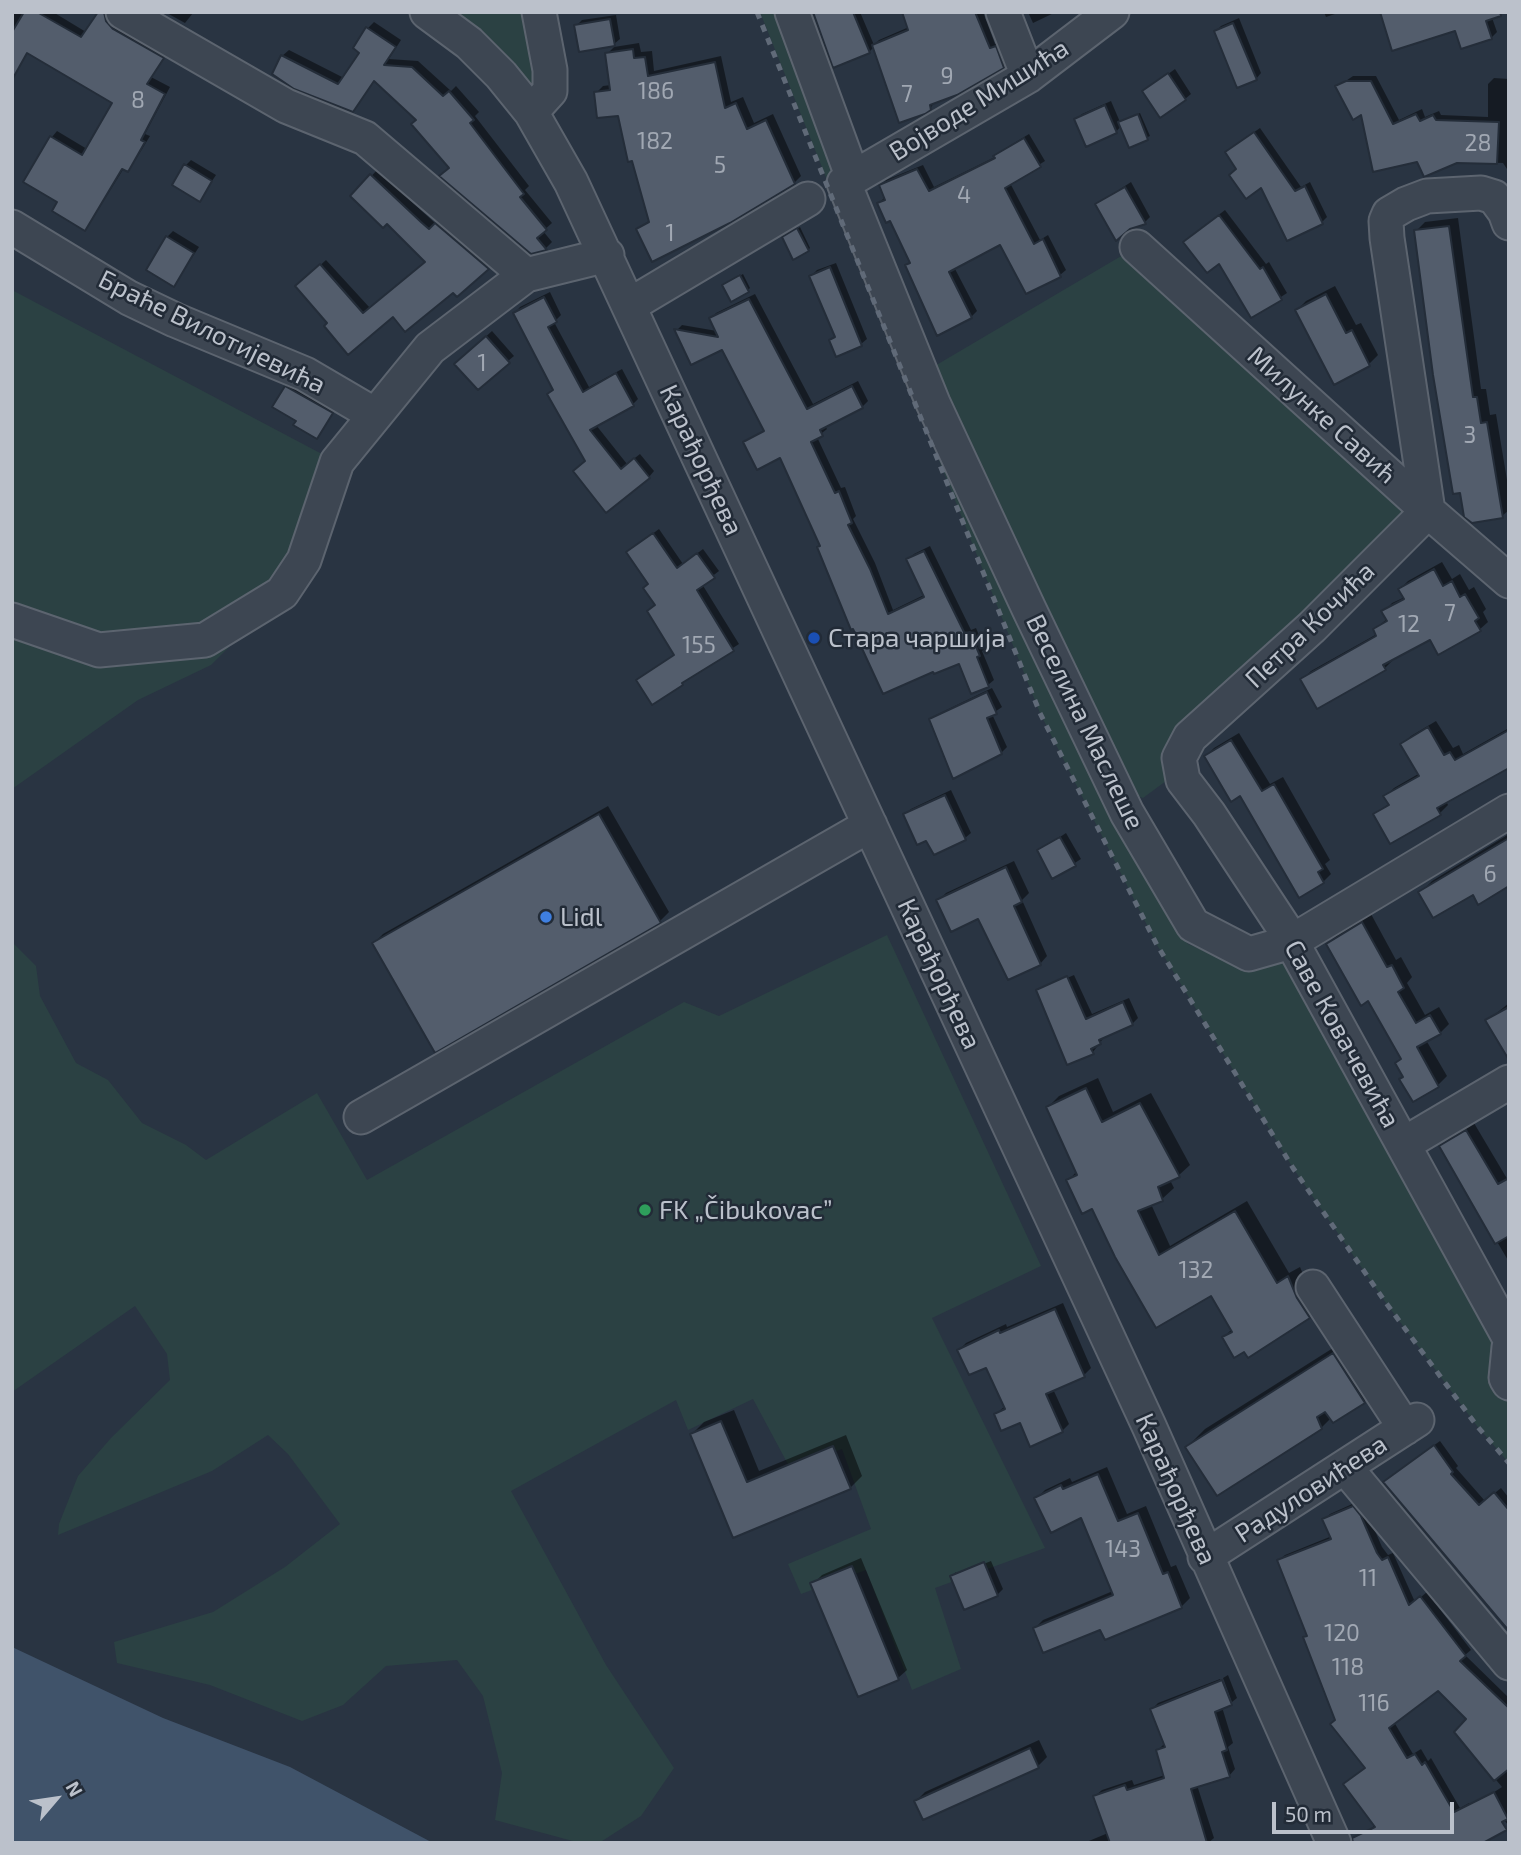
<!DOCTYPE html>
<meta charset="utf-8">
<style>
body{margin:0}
#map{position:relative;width:1521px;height:1855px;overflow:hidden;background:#293442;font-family:"Exo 2",sans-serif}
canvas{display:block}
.frame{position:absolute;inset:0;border:14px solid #bbc1cb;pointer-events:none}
.north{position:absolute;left:21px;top:1764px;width:70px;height:70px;-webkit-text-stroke:5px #222b37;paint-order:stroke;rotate:61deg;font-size:19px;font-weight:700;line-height:28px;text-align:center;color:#bbc1cb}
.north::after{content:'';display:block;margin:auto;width:24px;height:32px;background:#bbc1cb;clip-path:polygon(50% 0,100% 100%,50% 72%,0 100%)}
.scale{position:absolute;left:1272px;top:1802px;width:182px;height:32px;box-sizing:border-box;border:4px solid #bbc1cb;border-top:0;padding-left:9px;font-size:21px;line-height:24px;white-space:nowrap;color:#bbc1cb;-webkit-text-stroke:5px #222b37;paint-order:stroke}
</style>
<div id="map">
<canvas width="1521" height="1855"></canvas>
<div class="frame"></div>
<div class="north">N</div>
<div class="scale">50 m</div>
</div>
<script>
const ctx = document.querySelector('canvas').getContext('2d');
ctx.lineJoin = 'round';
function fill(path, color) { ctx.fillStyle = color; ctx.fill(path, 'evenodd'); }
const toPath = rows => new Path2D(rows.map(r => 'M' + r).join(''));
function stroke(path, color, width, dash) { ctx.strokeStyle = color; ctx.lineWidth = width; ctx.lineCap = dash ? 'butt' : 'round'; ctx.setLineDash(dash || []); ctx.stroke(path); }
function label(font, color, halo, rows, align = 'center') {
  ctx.font = font + ' "Exo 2",sans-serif'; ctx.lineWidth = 5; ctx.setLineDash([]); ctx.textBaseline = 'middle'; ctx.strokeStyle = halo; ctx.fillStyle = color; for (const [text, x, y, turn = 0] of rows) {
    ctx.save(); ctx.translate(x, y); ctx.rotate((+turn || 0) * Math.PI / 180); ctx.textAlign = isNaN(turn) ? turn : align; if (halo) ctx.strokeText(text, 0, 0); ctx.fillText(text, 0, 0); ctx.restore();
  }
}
const green = toPath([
 [447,12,536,12,544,73,525,94],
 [760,12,792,12,1123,829,1188,944,1245,968,1291,942,1509,1337,1509,1463,1477,1426,1386,1303,1293,1168,1157,945,1040,713],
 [1128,252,1428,511,1190,737,1166,781,1143,798,1130,793,933,367],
 [12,290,337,462,304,560,220,631,229,647,211,665,138,700,12,789],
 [887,935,1041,1266,932,1318,1045,1548,935,1588,961,1669,912,1690,866,1570,801,1594,788,1564,871,1529,842,1449,790,1468,753,1399,688,1430,676,1400,511,1491,606,1665,674,1768,641,1816,599,1843,580,1843,495,1820,502,1773,483,1696,457,1660,386,1666,343,1705,302,1721,210,1685,117,1663,114,1642,213,1612,285,1567,340,1524,288,1454,268,1435,212,1471,58,1535,59,1524,78,1476,111,1438,170,1380,167,1354,135,1306,12,1392,12,942,36,966,40,996,76,1063,108,1080,142,1123,186,1145,206,1160,317,1093,367,1180,684,1002,719,1016]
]);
const water = toPath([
 [12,1647,163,1718,290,1767,433,1843,12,1843]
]);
const shadow = toPath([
 [12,12,53,12,86,32,100,12,111,12,168,51,151,77,170,87,145,134,150,136,133,164,127,170,124,168,90,223,85,228,60,202,52,137,57,131,87,149,115,102,28,51,12,47],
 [165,12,192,12,193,13,185,23],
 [814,12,860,12,874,45,879,40,909,27,907,12,983,12,995,44,1001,42,1009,61,1003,66,935,101,930,109,874,47,869,52],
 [1028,12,1056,12,1033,23],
 [1324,12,1341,12,1326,17],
 [1490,12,1497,32,1491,38,1457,29],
 [616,15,620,39,614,44,576,26,582,20],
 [1239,18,1261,73,1256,79,1216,31,1221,26],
 [374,22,401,40,389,59,418,61,451,91,456,86,479,112,475,116,529,186,525,190,552,223,543,231,552,242,546,248,531,252,451,168,418,119,375,79,353,110,282,56,289,50,344,78,361,52,368,28],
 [639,43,641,52,652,51,654,71,721,56,731,102,743,97,754,123,773,114,801,176,794,183,638,229,650,220,620,114,596,93,603,86,611,85,607,54,614,47],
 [1175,69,1191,94,1185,99,1145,91],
 [1353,76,1376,76,1399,120,1422,109,1425,117,1439,111,1441,115,1488,117,1488,84,1494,78,1509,79,1509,172,1503,163,1418,160,1362,113,1337,87],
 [1111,101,1120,122,1140,113,1150,136,1130,145,1121,126,1116,132,1076,119,1082,114],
 [1260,128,1301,187,1310,182,1327,217,1322,222,1238,168,1233,147],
 [1029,134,1045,161,1010,183,1040,240,1048,235,1066,270,1060,275,1027,292,1001,243,954,267,977,311,971,317,938,334,907,266,912,261,891,219,879,203,884,198,881,186,886,180,923,165,934,187,995,157,1001,151],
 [191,160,216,175,200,199,186,165],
 [377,170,436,224,442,218,493,262,457,295,453,290,393,315,329,323,303,281,326,260,370,308,427,261,387,221,353,196],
 [1131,182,1150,217,1145,222,1097,204],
 [1225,210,1266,264,1269,262,1287,293,1252,316,1219,262,1191,236],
 [1458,218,1481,389,1486,389,1490,415,1496,414,1509,492,1509,510,1502,516,1416,231,1425,222],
 [800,227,810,248,808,250,786,235],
 [173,231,199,247,174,285,167,237],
 [836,263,867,339,861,344,831,340,836,335,811,276,817,270],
 [743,274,750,288,748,290,727,283],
 [1335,286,1356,325,1361,323,1378,355,1369,364,1297,310,1306,301],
 [550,292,561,315,554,322,589,387,622,369,638,399,633,404,596,425,627,464,640,454,654,471,649,477,587,461,554,389,515,313,520,307],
 [755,294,813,404,858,381,868,401,862,407,825,426,827,429,817,437,841,488,845,487,856,516,853,519,875,563,893,610,924,595,908,560,914,554,930,546,971,630,976,628,985,649,982,651,994,680,988,685,972,692,960,662,935,672,821,545,781,456,745,442,765,430,723,348,677,330,682,325,717,331,711,319,716,313],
 [492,331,514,356,508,361,462,358],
 [292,382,337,407,322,431,298,421,286,387],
 [659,529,683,564,703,549,719,571,702,584,739,644,687,678,682,684,638,680,676,654,650,583,628,552],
 [1442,562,1452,579,1460,574,1469,590,1474,587,1486,609,1483,612,1488,622,1479,630,1431,638,1392,658,1393,660,1385,668,1302,680,1311,671,1377,634,1375,629,1387,619,1384,612,1392,603,1405,597,1400,589,1408,581],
 [992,688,1002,707,992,714,1007,747,1001,753,931,720,936,715],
 [1436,721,1453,748,1459,745,1463,754,1509,728,1509,766,1446,801,1448,805,1440,813,1390,841,1375,814,1390,803,1386,796,1394,788,1420,773,1402,744,1411,736],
 [1239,733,1270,784,1283,777,1330,860,1325,864,1331,874,1323,882,1206,756,1214,748],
 [951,790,971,833,965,838,927,838,905,814,911,809],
 [608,806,669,912,660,921,374,943,383,934],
 [1066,833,1081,859,1053,877,1039,851],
 [1509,834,1509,884,1473,892,1420,893,1432,881],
 [1014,861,1029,893,1022,900,1047,956,1040,964,978,916,938,901,946,893],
 [1371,914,1396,960,1401,957,1412,977,1407,983,1425,1015,1439,1007,1449,1024,1440,1033,1426,1040,1447,1076,1438,1085,1405,1076,1403,1058,1369,999,1328,944,1337,935],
 [1074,975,1092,1014,1129,998,1138,1018,1132,1024,1105,1036,1093,1052,1038,991,1042,987,1042,989],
 [1509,1003,1509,1042,1488,1020],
 [1098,1078,1113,1112,1151,1093,1190,1165,1178,1176,1170,1180,1174,1188,1162,1199,1151,1204,1170,1246,1247,1201,1289,1273,1300,1267,1308,1286,1320,1306,1309,1317,1248,1356,1245,1350,1224,1337,1232,1329,1212,1294,1093,1207,1068,1181,1077,1171,1048,1107,1059,1096],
 [1474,1123,1509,1182,1509,1262,1441,1146,1449,1138],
 [1063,1303,1091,1368,1084,1375,1053,1389,1069,1424,1062,1431,996,1414,1005,1406,986,1365,959,1350,966,1343,1006,1324,1007,1327],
 [1352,1336,1381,1384,1364,1402,1331,1418,1321,1428,1187,1447,1205,1429],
 [734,1410,759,1471,846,1435,862,1476,850,1488,734,1536,692,1434,704,1422],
 [1440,1441,1458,1466,1456,1468,1485,1501,1501,1488,1509,1498,1509,1629,1390,1477],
 [1107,1467,1127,1514,1146,1506,1171,1567,1176,1565,1190,1598,1181,1607,1101,1628,1035,1628,1043,1620,1113,1591,1082,1515,1037,1498,1045,1490,1070,1478,1072,1482],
 [1359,1501,1366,1510,1382,1547,1388,1555,1393,1553,1415,1602,1427,1592,1471,1650,1465,1655,1508,1697,1509,1826,1485,1798,1502,1787,1456,1732,1469,1719,1438,1689,1394,1722,1413,1754,1421,1749,1428,1761,1431,1758,1460,1808,1469,1803,1489,1843,1370,1843,1366,1833,1375,1825,1351,1779,1366,1767,1337,1719,1308,1635,1279,1560,1285,1555,1332,1536,1324,1520,1330,1514],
 [861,1558,907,1670,898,1678,813,1584,822,1575],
 [991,1561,1003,1589,997,1595,952,1576,956,1572,956,1575],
 [1228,1675,1237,1698,1232,1702,1223,1678],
 [1220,1679,1229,1703,1231,1703,1222,1707,1233,1743,1228,1747,1235,1769,1229,1776,1197,1785,1214,1838,1208,1843,1084,1843,1108,1833,1095,1796,1102,1790,1132,1780,1134,1785,1165,1775,1158,1750,1164,1744,1152,1709,1158,1703],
 [1039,1740,1047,1757,1038,1766,924,1818,916,1801,925,1792]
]);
const building = toPath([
 [24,12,37,12,81,37,98,12,104,12,106,21,113,29,164,58,147,84,165,94,141,140,145,142,128,172,122,169,85,231,52,211,57,202,23,182,50,136,82,155,112,103,27,53,12,80,12,32,24,12],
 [813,12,853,12,870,53,833,68,813,12],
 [902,12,975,12,990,48,996,46,1004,68,957,95,930,105,931,110,925,114,899,123,872,45,908,30,902,12],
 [1380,12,1500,12,1501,16,1486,21,1492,39,1461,49,1455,31,1392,51,1380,12],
 [610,19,615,46,579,52,574,25,610,19],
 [1233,23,1257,80,1237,88,1214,31,1233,23],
 [366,27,396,47,384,65,412,67,443,96,449,91,474,120,470,123,524,194,520,197,547,230,537,238,547,250,531,254,439,176,449,168,411,124,416,120,374,81,353,112,294,89,272,74,281,55,338,84,359,53,353,48,366,27],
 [633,49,634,58,645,57,648,76,715,62,725,108,736,103,747,129,766,120,795,184,730,223,652,262,636,229,649,222,632,161,628,162,618,116,597,118,594,92,610,90,605,53,633,49],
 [1168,73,1186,100,1160,118,1142,91,1168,73],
 [1346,81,1371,81,1393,124,1416,114,1420,121,1433,115,1436,120,1499,122,1497,164,1457,163,1424,177,1417,162,1373,172,1361,115,1353,120,1335,86,1346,81],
 [1105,105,1117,133,1086,147,1074,119,1105,105],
 [1138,114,1148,140,1129,148,1118,122,1138,114],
 [1254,132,1295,191,1305,186,1323,224,1287,241,1261,188,1246,199,1229,175,1236,169,1225,152,1254,132],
 [1024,138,1041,167,1005,188,1034,244,1043,239,1061,277,1026,294,1000,245,949,272,972,318,937,336,905,265,910,263,890,221,886,223,877,203,885,200,879,185,917,169,929,191,995,158,993,156,1024,138],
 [184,164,212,181,200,202,172,185,184,164],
 [370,174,421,222,429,229,435,223,489,269,457,297,453,293,405,332,393,317,348,355,324,326,327,323,295,286,320,264,363,313,425,262,387,224,383,228,350,196,370,174],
 [1125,187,1146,224,1130,229,1116,241,1095,204,1125,187],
 [1219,215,1260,269,1263,267,1282,300,1251,318,1219,264,1207,273,1183,242,1219,215],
 [1449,226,1473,397,1477,397,1481,423,1487,422,1503,518,1472,523,1464,517,1460,493,1453,494,1433,375,1414,230,1449,226],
 [797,228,809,251,793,260,782,237,797,228],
 [166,236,194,253,174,287,146,270,166,236],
 [830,267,862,346,836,357,829,340,835,337,809,276,830,267],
 [740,275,749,292,731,302,722,285,740,275],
 [1326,294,1346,333,1352,330,1370,366,1334,385,1295,310,1326,294],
 [544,297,557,322,548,327,583,392,616,373,634,406,590,430,621,469,634,458,650,478,606,513,573,471,585,461,547,394,553,390,513,313,544,297],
 [749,299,807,409,852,386,863,408,820,430,823,436,811,442,835,493,839,491,852,523,848,525,870,569,888,614,924,597,906,559,924,551,965,634,970,632,980,656,977,657,989,687,971,694,959,664,934,674,933,672,883,694,853,629,851,630,817,547,820,546,780,458,757,470,743,442,764,431,722,350,691,365,674,329,718,337,709,318,749,299],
 [486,336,510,363,478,390,454,364,486,336],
 [285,386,333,413,317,439,293,425,296,421,272,407,285,386],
 [653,533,677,568,697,553,715,578,697,590,734,651,682,683,683,685,652,705,636,680,674,655,647,611,655,605,643,588,648,584,626,552,653,533],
 [1434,569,1443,586,1452,581,1460,597,1465,594,1479,618,1475,621,1481,631,1438,655,1430,640,1383,665,1386,670,1317,709,1300,679,1376,636,1373,629,1387,621,1381,611,1404,599,1398,589,1434,569],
 [987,692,997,714,987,718,1002,754,953,779,929,719,987,692],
 [1428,727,1444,755,1450,752,1455,760,1509,730,1509,768,1437,808,1441,815,1390,844,1373,814,1389,805,1383,796,1419,776,1400,744,1428,727],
 [1231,740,1262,791,1274,784,1323,869,1318,872,1324,883,1299,898,1240,796,1231,802,1204,756,1231,740],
 [945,795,966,840,934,855,926,841,917,845,903,814,945,795],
 [599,814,661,923,435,1053,372,943,599,814],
 [1060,837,1076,866,1052,879,1037,850,1060,837],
 [1509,838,1509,886,1478,905,1473,895,1433,918,1418,892,1509,838],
 [1006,867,1022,902,1014,906,1041,965,1008,980,978,919,951,932,936,900,1006,867],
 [1362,922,1387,967,1392,965,1404,988,1398,992,1416,1023,1430,1015,1441,1034,1417,1047,1439,1087,1413,1102,1399,1079,1403,1077,1395,1063,1401,1059,1368,1001,1361,1006,1326,944,1362,922],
 [1067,976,1086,1019,1123,1002,1133,1025,1099,1040,1101,1044,1091,1049,1094,1054,1067,1065,1036,990,1067,976],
 [1509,1007,1509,1060,1485,1020,1509,1007],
 [1086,1088,1102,1122,1140,1103,1180,1177,1158,1187,1163,1201,1138,1211,1159,1255,1235,1211,1277,1283,1288,1276,1297,1298,1310,1318,1248,1358,1244,1352,1234,1358,1222,1337,1232,1332,1211,1296,1156,1328,1115,1257,1092,1209,1082,1214,1066,1180,1077,1175,1046,1107,1086,1088],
 [1466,1130,1498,1184,1509,1178,1509,1236,1495,1244,1439,1146,1466,1130],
 [1055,1309,1085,1377,1046,1394,1063,1432,1030,1447,1020,1423,1001,1431,994,1414,1005,1409,986,1368,969,1375,957,1350,999,1330,1000,1333,1055,1309],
 [1333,1353,1365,1403,1333,1423,1325,1412,1317,1417,1322,1429,1217,1496,1185,1447,1333,1353],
 [721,1421,747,1482,833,1446,851,1489,733,1538,690,1434,721,1421],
 [1434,1445,1453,1472,1451,1474,1479,1505,1494,1492,1509,1510,1509,1631,1383,1482,1434,1445],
 [1098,1474,1118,1521,1138,1513,1163,1574,1168,1572,1182,1608,1105,1640,1100,1630,1043,1653,1033,1628,1113,1595,1081,1518,1051,1533,1034,1498,1061,1485,1063,1489,1098,1474],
 [1353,1506,1361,1516,1377,1553,1382,1560,1388,1557,1409,1605,1420,1596,1466,1656,1460,1661,1509,1708,1509,1769,1494,1781,1454,1732,1466,1719,1438,1691,1389,1728,1407,1758,1415,1754,1422,1765,1425,1762,1454,1812,1494,1792,1508,1819,1502,1822,1507,1830,1483,1843,1353,1843,1352,1838,1375,1827,1343,1784,1365,1768,1330,1724,1335,1720,1303,1637,1307,1636,1277,1560,1331,1539,1322,1519,1353,1506],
 [984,1562,998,1596,964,1610,950,1576,984,1562],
 [852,1566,899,1680,858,1697,810,1583,852,1566],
 [1222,1680,1232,1705,1215,1712,1227,1750,1222,1752,1230,1777,1191,1789,1207,1843,1110,1843,1093,1796,1125,1785,1127,1790,1164,1778,1156,1750,1165,1747,1150,1709,1222,1680],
 [1030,1748,1039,1768,923,1820,914,1801,1030,1748]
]);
const minor = toPath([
 [123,12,286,106,365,138,526,275],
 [427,12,469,43,501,75,531,112,571,182,1149,1426,1334,1843],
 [792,12,853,178],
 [1003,12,1028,76],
 [1112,12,1028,76,844,183,933,403,1029,609,1127,813,1193,925,1249,954,1291,942,1509,811],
 [531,112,550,91,550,70,539,12],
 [1509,223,1505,212,1494,197,1481,193,1427,196,1406,204,1389,214,1386,221,1387,238,1428,511,1312,627,1190,737,1179,758,1183,780,1209,814,1284,928,1509,1337],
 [12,227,129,298,175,320,305,374,375,415],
 [1137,247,1428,511,1509,581],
 [630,305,808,199],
 [12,620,99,650,205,640,282,593,304,560,337,462,430,348,526,275,607,255],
 [361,1117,870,825],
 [1404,1144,1509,1082],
 [1313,1287,1405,1428],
 [1509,1347,1506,1378,1509,1383],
 [1345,1467,1509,1663],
 [1205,1557,1417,1420]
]);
const rail = toPath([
 [757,12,1040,713,1157,945,1293,1168,1386,1303,1477,1426,1509,1463]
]);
const markers = [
 [814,638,7,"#1a4fb4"],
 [546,917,7,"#3f7fe0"],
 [645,1210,7,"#2e9e5b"]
];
const numberNames = [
 ["9",947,76],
 ["186",656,91],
 ["7",907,94],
 ["8",138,100],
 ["182",655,141],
 ["28",1478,143],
 ["5",720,165],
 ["4",964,195],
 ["1",670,233],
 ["1",482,363],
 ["3",1470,435],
 ["7",1450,613],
 ["12",1409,624],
 ["155",699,645],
 ["6",1490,874],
 ["132",1196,1270],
 ["143",1123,1549],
 ["11",1368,1578],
 ["120",1342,1633],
 ["118",1348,1667],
 ["116",1374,1703]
];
const streetNames = [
 ["Војводе Мишића",979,100,-32],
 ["Браће Вилотијевића",212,332,26],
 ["Милунке Савић",1322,415,42],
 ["Карађорђева",701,460,65],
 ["Петра Кочића",1310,625,-44],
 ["Веселина Маслеше",1085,722,64],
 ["Карађорђева",939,974,65],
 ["Саве Ковачевића",1342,1034,61],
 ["Карађорђева",1176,1489,66],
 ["Радуловићева",1311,1489,-33]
];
const poiNames = [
 ["Стара чаршија",828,638],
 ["Lidl",560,917],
 ["FK „Čibukovac”",659,1210]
];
fill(green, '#2b4143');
fill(water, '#40536a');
fill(shadow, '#0007');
fill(building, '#535d6c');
stroke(building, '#242d39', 2);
stroke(minor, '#5c646f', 37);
stroke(minor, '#3d4652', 33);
stroke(rail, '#606a78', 5, [7, 7]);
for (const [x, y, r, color] of markers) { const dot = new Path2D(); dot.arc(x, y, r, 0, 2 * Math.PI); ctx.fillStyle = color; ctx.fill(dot); stroke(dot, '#222b37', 2.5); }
label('23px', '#a1a8b3', null, numberNames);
label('26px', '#bbc1cb', '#222b37', streetNames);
label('26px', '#bbc1cb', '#222b37', poiNames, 'left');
</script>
